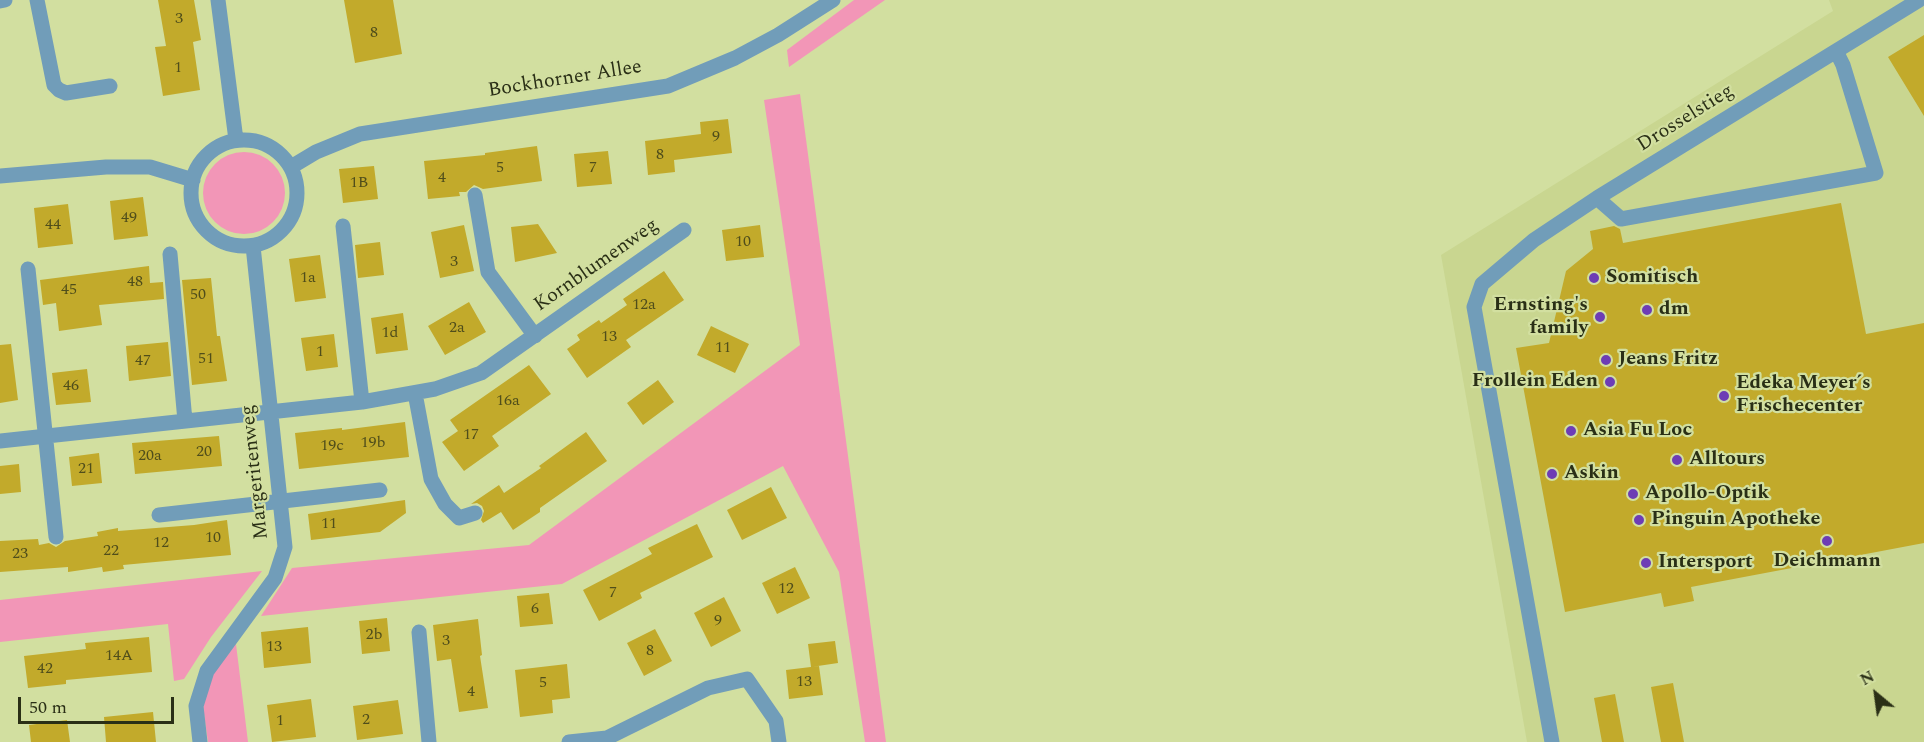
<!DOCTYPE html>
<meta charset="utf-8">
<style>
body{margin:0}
#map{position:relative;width:1924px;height:742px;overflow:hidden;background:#d2dfa0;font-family:Spectral,serif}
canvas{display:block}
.north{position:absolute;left:1846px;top:664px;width:60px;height:60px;-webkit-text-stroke:4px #d2dfa0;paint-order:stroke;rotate:331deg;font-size:16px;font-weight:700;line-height:24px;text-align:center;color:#2a2f16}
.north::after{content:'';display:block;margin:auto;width:21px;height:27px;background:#2a2f16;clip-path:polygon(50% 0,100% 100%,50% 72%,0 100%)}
.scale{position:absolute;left:18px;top:697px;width:156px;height:27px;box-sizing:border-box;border:3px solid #2a2f16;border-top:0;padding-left:8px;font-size:18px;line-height:21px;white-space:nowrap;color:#2a2f16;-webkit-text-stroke:4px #d2dfa0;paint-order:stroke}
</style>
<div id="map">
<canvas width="1924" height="742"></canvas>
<div class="north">N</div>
<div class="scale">50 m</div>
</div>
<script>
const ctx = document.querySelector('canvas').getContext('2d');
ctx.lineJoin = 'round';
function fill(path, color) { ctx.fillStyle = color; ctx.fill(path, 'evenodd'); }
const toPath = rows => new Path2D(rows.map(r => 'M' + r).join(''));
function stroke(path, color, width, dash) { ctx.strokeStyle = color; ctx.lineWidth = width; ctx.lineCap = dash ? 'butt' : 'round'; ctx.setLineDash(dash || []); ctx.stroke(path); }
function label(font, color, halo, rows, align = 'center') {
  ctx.font = font + ' Spectral,serif'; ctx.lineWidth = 4.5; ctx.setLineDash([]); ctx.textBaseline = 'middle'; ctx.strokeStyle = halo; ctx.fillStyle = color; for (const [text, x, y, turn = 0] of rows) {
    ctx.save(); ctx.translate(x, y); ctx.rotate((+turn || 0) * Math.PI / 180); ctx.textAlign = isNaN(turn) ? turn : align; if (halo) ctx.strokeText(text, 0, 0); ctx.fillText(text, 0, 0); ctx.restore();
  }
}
const built = toPath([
 [1829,0,1924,0,1924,742,1527,742,1441,255,1833,11]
]);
const green = toPath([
 [854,0,885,0,789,67,787,50],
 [800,94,886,742,865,742,839,572,783,466,562,584,261,616,292,568,529,545,800,345,764,100],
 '203 193a41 41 0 1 1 82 0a41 41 0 1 1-82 0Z',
 [262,571,211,637,184,679,174,681,168,624,0,642,0,600],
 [236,644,248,742,208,742,203,707,212,675]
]);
const building = toPath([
 [158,0,194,0,201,40,193,42,200,90,163,96,155,47,166,46],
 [344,0,393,0,402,54,355,63],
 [1924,35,1924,116,1888,57],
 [728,119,732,153,674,160,675,172,648,175,645,141,701,134,700,122],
 [537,146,542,181,483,189,474,185,466,192,459,192,460,196,428,199,424,161,485,155,485,153],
 [608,151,612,184,577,187,574,154],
 [374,166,378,199,343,203,339,169],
 [143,197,148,236,114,240,110,201],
 [1841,203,1866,334,1924,323,1924,543,1691,587,1694,601,1664,607,1661,593,1565,612,1516,348,1549,343,1566,271,1593,249,1590,231,1614,226,1620,229,1623,243],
 [68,204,73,244,38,248,34,208],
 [538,224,557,253,515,262,511,227],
 [464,225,474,271,440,278,431,232],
 [760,225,764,257,726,261,722,230],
 [380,242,384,275,358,278,355,245],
 [320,255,326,298,295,302,289,259],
 [149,266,150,283,163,282,164,299,99,305,102,325,59,331,56,303,43,305,40,280],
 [664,271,684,300,626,340,631,347,587,378,567,349,580,340,577,335,599,320,601,323,627,305,623,299],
 [211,278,217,336,220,336,227,381,192,385,182,280],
 [469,302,486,332,445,355,428,326],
 [403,313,408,350,376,354,371,318],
 [711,326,749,344,735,373,697,355],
 [334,334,338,367,306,371,301,338],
 [168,342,171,376,129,381,126,346],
 [11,344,18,400,0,403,0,345],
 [529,365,551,394,492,436,499,446,464,471,442,442,458,431,450,420],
 [87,369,91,402,56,405,52,373],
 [658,380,674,402,643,425,627,403],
 [405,422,409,457,299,469,295,433,342,428,342,430],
 [586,432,607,461,540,508,540,512,513,530,501,512,483,523,481,520,484,511,482,506,477,503,471,504,499,485,504,493,541,468,539,466],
 [219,436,222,466,135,474,132,443],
 [99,453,102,483,72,486,69,457],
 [19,464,21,492,0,494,0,466],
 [771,487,787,518,742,540,727,510],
 [405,500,406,513,380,532,311,540,308,514],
 [227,520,231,555,123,565,124,569,103,572,102,567,68,572,68,567,0,572,0,541,38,539,39,545,49,543,56,547,65,541,98,536,97,532,118,528,118,531,194,525],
 [697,524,713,557,640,593,642,598,599,621,583,590,652,554,648,548],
 [795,567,810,598,777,614,762,583],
 [549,593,553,624,520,627,517,596],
 [724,597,741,631,711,647,694,613],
 [387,618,390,651,362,654,359,621],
 [478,619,482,655,480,656,488,708,459,712,451,659,437,661,433,625],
 [308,627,311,663,264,668,261,632],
 [655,629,672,661,644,676,627,643],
 [149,637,152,672,66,680,66,684,28,688,24,656,86,649,85,643],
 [835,641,838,663,811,667,808,644],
 [567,664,570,698,552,700,553,713,520,717,515,670],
 [819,666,823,695,789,699,786,670],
 [1673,683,1684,742,1661,742,1651,687],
 [1615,694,1624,742,1602,742,1594,698],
 [311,699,316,737,272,742,267,705],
 [398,700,403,734,357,740,353,706],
 [153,712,156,742,106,742,104,717],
 [67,720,70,742,31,742,29,725]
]);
const minor = toPath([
 [37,0,54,85,59,90,66,93,110,86],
 [218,0,236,140],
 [0,1,5,0],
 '191 193a53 53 0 1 1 106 0a53 53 0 1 1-106 0Z',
 [291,167,316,152,360,134,668,86,735,58,778,35,833,0],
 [0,176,106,167,150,167,193,180],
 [475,195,488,272,535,336],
 [1597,198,1621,219,1876,173,1843,65,1836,51],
 [343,226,362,402],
 [170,254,185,421],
 [28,269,56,537],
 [415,393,431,479,445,504,459,518,475,513],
 [0,441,362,402,435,389,481,373,684,230],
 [159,515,380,490],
 [419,632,429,742],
 [200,742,196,706,207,671,275,578,285,547,253,246],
 [569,742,607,738,708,688,747,679,776,721,779,742],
 [1552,742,1474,307,1482,284,1534,240,1597,198,1919,0]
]);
const markers = [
 [1594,278,6,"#6d3db5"],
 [1647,310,6,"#6d3db5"],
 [1600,317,6,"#6d3db5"],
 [1606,360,6,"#6d3db5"],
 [1610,382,6,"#6d3db5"],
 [1724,396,6,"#6d3db5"],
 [1571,431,6,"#6d3db5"],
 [1677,460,6,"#6d3db5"],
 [1552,474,6,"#6d3db5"],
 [1633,494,6,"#6d3db5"],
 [1639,520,6,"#6d3db5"],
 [1827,541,6,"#6d3db5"],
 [1646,563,6,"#6d3db5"]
];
const numberNames = [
 ["3",179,20],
 ["8",374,34],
 ["1",178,69],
 ["9",716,138],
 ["8",660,156],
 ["5",500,169],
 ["7",593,169],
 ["4",442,179],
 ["1B",359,184],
 ["49",129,219],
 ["44",53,226],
 ["10",743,243],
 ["3",454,263],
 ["1a",308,279],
 ["48",135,283],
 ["45",69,291],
 ["50",198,296],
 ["12a",644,306],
 ["2a",457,329],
 ["1d",390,334],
 ["13",609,338],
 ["11",723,349],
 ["1",320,353],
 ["51",206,360],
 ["47",143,362],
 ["46",71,387],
 ["16a",508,402],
 ["17",471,436],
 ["19b",373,444],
 ["19c",332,447],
 ["20",204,453],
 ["20a",150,457],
 ["21",86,470],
 ["11",329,525],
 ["10",213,539],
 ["12",161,544],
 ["22",111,552],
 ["23",20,555],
 ["12",786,590],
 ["7",613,594],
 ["6",535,610],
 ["9",718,622],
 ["2b",374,636],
 ["3",446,642],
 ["13",274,648],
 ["8",650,652],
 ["14A",119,657],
 ["42",45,670],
 ["13",804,683],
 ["5",543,684],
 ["4",471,693],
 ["2",366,721],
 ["1",280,722]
];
const streetNames = [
 ["Bockhorner Allee",565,80,-9],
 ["Drosselstieg",1686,119,-32],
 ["Kornblumenweg",597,266,-35],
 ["Margeritenweg",256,472,-96]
];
const poiNames = [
 ["Somitisch",1606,278],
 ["Ernsting's",1588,306,"right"],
 ["family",1588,329,"right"],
 ["dm",1659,310],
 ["Jeans Fritz",1618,360],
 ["Frollein Eden",1598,382,"right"],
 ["Edeka Meyer´s",1736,384],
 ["Frischecenter",1736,407],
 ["Asia Fu Loc",1583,431],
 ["Alltours",1689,460],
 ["Askin",1564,474],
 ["Apollo-Optik",1645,494],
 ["Pinguin Apotheke",1651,520],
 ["Deichmann",1827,562,"center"],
 ["Intersport",1658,563]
];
fill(built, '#c9d690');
fill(green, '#f296b7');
fill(building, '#c2aa2b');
stroke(minor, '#719db9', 15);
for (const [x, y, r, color] of markers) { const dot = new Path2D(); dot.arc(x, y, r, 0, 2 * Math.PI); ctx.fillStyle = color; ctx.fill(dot); stroke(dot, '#d2dfa0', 2); }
label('16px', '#504e1b', null, numberNames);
label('20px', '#2a2f16', '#d2dfa0', streetNames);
label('bold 20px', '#2a2f16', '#d2dfa0', poiNames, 'left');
</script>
